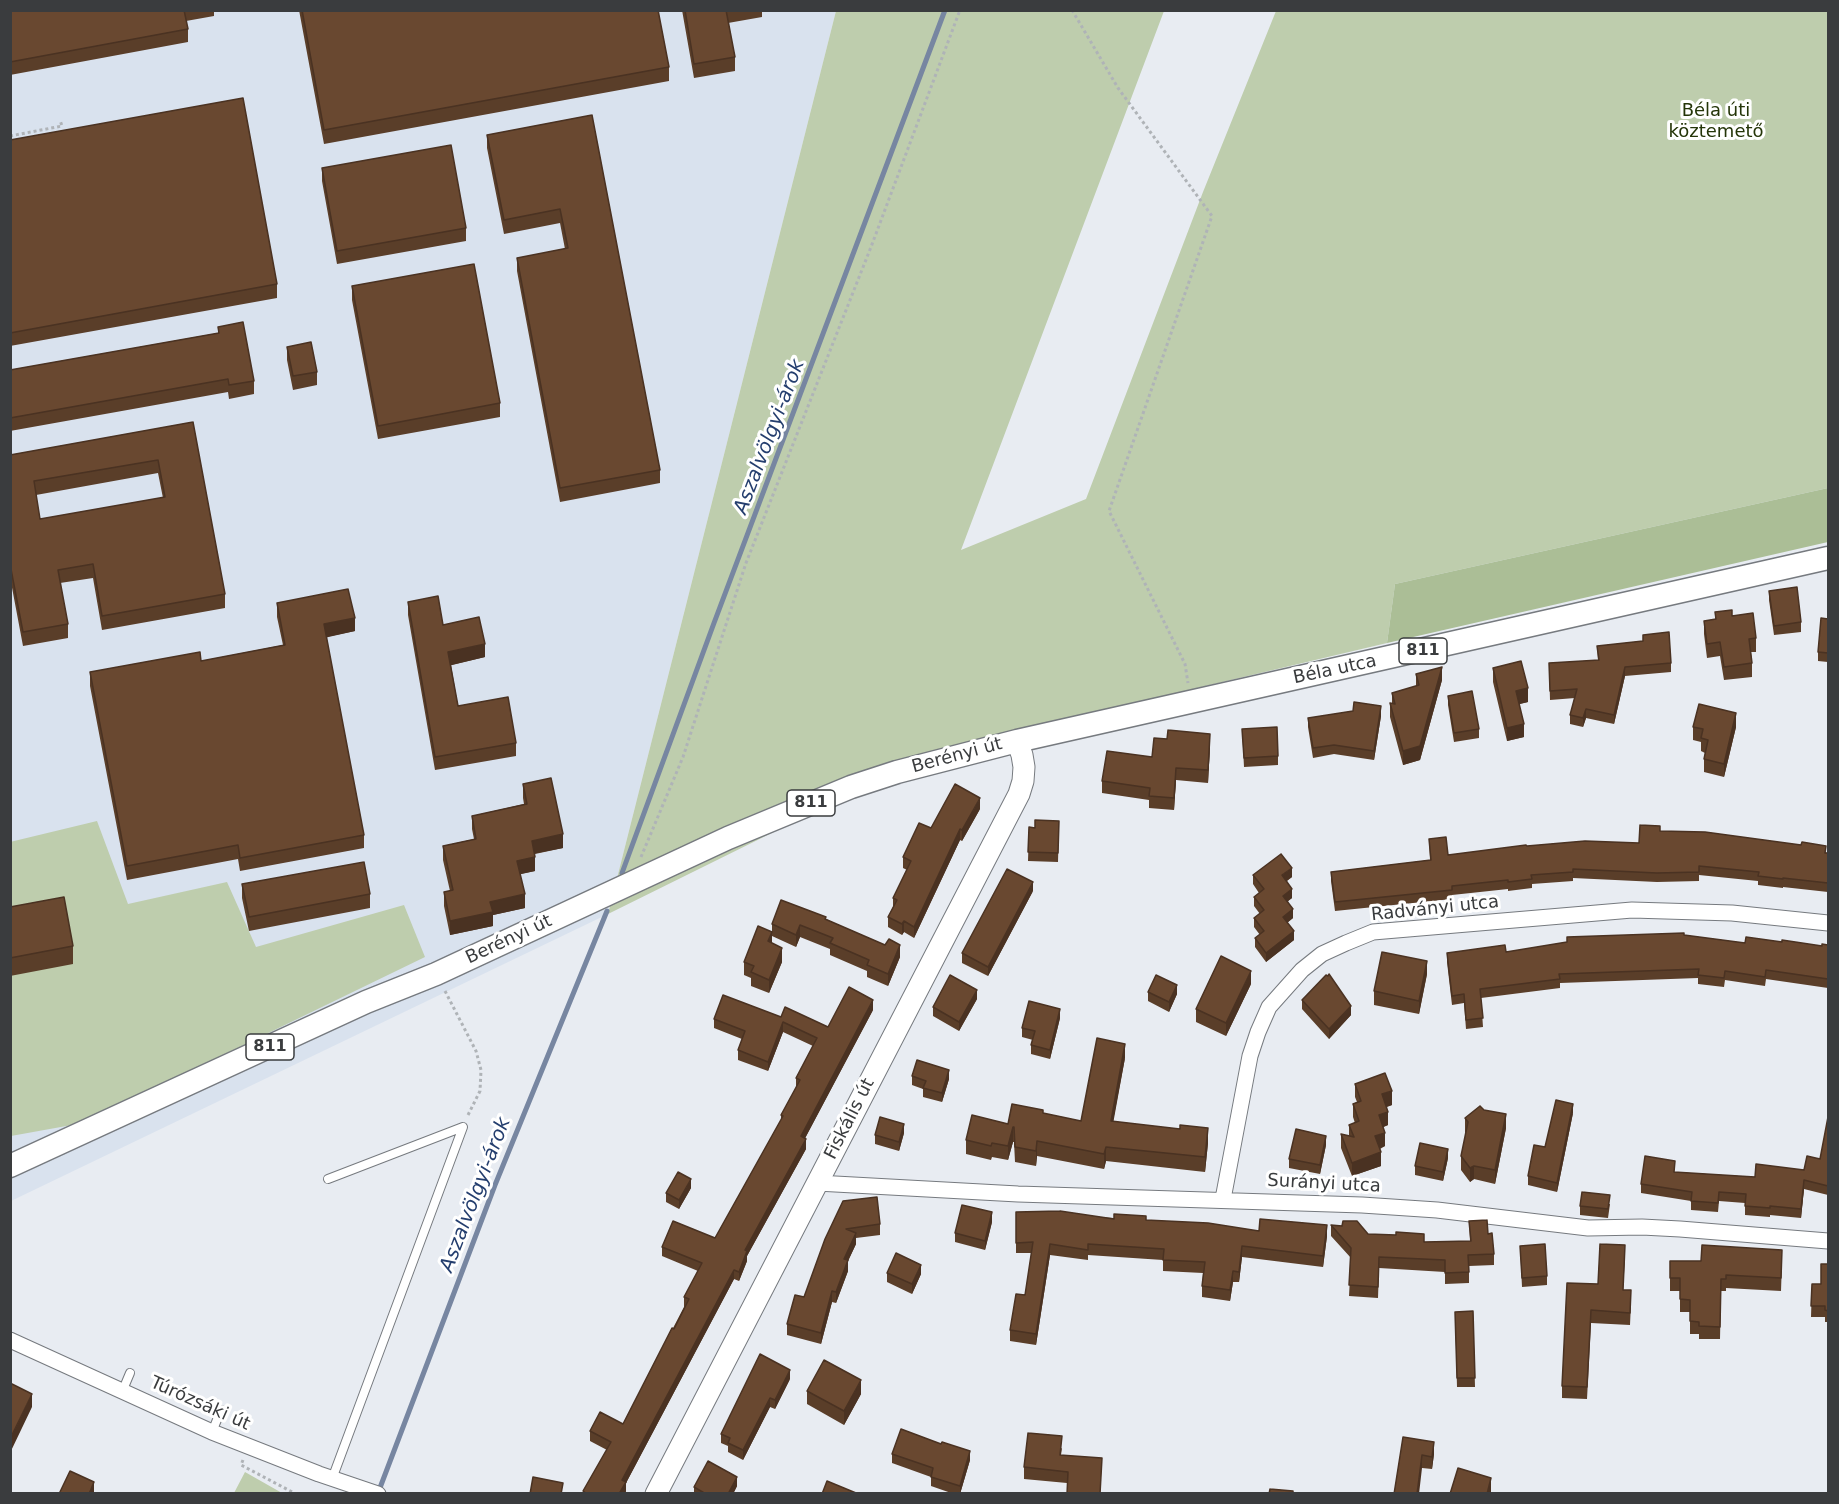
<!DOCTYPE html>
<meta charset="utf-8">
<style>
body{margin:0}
#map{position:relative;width:1839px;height:1504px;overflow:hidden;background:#e8ecf2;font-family:"DejaVu Sans",sans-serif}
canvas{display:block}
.frame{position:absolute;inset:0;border:12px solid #3a3c3e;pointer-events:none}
</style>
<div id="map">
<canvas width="1839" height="1504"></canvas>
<div class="frame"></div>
</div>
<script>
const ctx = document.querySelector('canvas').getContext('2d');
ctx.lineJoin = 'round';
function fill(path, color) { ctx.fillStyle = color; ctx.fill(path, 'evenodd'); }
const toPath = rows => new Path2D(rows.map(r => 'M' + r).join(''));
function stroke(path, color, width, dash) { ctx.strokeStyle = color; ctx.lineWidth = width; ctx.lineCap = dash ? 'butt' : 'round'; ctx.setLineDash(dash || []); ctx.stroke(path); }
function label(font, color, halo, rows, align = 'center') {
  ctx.font = font + ' "DejaVu Sans",sans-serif'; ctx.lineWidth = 6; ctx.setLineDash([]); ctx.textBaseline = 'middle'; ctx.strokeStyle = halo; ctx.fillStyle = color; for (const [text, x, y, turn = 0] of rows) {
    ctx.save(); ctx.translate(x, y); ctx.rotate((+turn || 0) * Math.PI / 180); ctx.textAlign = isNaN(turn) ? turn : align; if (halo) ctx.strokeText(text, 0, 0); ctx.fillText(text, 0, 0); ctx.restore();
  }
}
const built = toPath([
 [11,11,836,11,608,914,11,1201]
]);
const green = toPath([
 [836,11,1164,11,961,550,1086,499,1203,192,1276,11,1828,11,1828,488,1395,584,1387,643,1100,711,893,773,608,914],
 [97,821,128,904,227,882,256,947,404,905,425,957,83,1123,11,1136,10,842],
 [245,1472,282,1493,234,1493]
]);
const forest = toPath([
 [1828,488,1828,542,1387,643,1395,584]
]);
const stream = toPath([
 [622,873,714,623,945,10],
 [378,1493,495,1185,607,911]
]);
const path = toPath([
 [1072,10,1118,88,1212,216,1109,511,1185,664,1188,683],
 [10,136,62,126,60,120],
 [641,857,683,757,746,563,871,247,960,10],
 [445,991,476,1051,481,1070,480,1091,467,1117],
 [243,1460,241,1465,296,1494]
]);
const lane = toPath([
 [328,1179,463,1127,332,1479],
 [122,1392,130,1373],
 [212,1432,221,1410]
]);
const street = toPath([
 [817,1183,1018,1194,1362,1205,1437,1210,1588,1228,1642,1227,1680,1229,1828,1241],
 [1223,1199,1250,1056,1258,1032,1269,1007,1302,970,1322,954,1346,943,1373,932,1632,910,1732,913,1828,923],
 [10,1340,212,1432,319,1474,378,1494]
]);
const secondary = toPath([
 [656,1494,1019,794,1023,781,1024,767,1022,755,1017,741]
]);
const primary = toPath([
 [10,1166,366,1002,436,974,728,838,851,787,897,772,1017,741,1828,558]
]);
const wall = toPath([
 [10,10,214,10,214,16,186,21,188,29,188,42,10,75],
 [299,10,658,10,669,67,669,81,324,144],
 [682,10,762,10,762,17,728,23,735,57,735,71,694,78],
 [592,115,660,470,660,483,560,502,517,271,517,258,565,249,560,223,504,234,487,148,487,135],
 [10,140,277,284,277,298,10,346],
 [322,168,466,228,466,241,337,264,322,181],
 [352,286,500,403,500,417,378,439,352,300],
 [218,327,254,381,254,394,229,399,228,392,10,431,10,370,218,333],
 [287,347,317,372,317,385,293,390,287,360],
 [193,422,225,594,225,608,102,630,93,578,60,583,68,624,68,638,23,646,10,577,10,455],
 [158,473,163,498,40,519,36,495],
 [1769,591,1801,622,1801,632,1774,635,1769,600],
 [408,602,443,625,485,657,451,665,458,706,516,743,516,756,435,770,408,615],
 [277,603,355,631,326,637,364,835,364,848,240,871,238,859,127,880,90,686,90,672,201,661,283,645,277,617],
 [1715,612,1732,616,1756,638,1756,652,1751,652,1752,663,1752,677,1724,680,1720,656,1707,658,1704,634,1704,621,1715,619],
 [1828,619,1828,662,1818,661,1818,652],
 [1643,635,1671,663,1671,672,1625,676,1614,724,1586,718,1583,727,1570,724,1570,715,1575,698,1550,700,1549,663,1598,661,1597,646,1643,641],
 [1493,668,1528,702,1519,704,1524,737,1507,741,1493,682],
 [1416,674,1442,680,1420,760,1403,765,1390,717,1390,703,1392,704,1392,693,1416,686],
 [1448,696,1479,729,1479,738,1454,742,1448,705],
 [1381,716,1374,760,1334,754,1313,758,1308,727,1308,718],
 [1693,727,1736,727,1724,777,1704,772,1704,759,1705,753,1701,751,1701,742,1693,740],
 [1242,729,1278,756,1278,765,1244,767],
 [1210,746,1208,783,1176,780,1174,810,1149,808,1149,800,1102,793,1102,781,1152,757],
 [523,784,563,848,535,854,535,871,520,874,525,908,493,915,493,926,450,935,444,906,444,892,450,891,443,860,443,846,474,839,472,829,472,816,524,804,523,798],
 [980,809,962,841,960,840,914,938,904,932,902,935,888,927,888,917,893,907,893,898,907,870,903,868,903,857,931,828],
 [1059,821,1058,862,1028,861,1029,827,1035,828],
 [1660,831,1828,853,1828,892,1783,887,1783,888,1758,885,1758,881,1699,875,1699,881,1657,882,1573,878,1573,881,1532,884,1532,888,1508,891,1508,889,1452,895,1452,899,1335,911,1331,881,1331,872,1430,860,1429,839,1448,855,1527,846,1639,843],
 [1253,875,1292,877,1287,881,1292,898,1288,901,1293,918,1287,923,1294,940,1266,962,1255,947,1255,938,1260,935,1254,927,1254,918,1260,914,1254,906,1254,897,1259,893,1253,884],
 [242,884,370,894,370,908,249,931,242,898],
 [1033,891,988,976,962,963,962,953],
 [10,907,73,946,73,964,10,976],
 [826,919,900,957,888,986,867,977,867,971,830,955,830,949,800,937,796,947,772,936,772,924],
 [1684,935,1745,943,1822,946,1828,945,1828,988,1766,979,1765,986,1725,980,1724,987,1698,984,1698,978,1560,983,1560,988,1481,998,1483,1027,1466,1029,1464,1003,1452,1005,1447,962,1447,953,1506,952],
 [772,943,782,962,769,993,751,986,751,978,744,975,744,962],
 [1427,974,1419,1014,1374,1005,1374,991],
 [1251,984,1226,1036,1196,1022,1196,1009],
 [1148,992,1177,994,1169,1012,1148,1001],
 [977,999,959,1031,933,1016,933,1007],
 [1302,1000,1351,1015,1329,1039,1302,1009],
 [873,1010,805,1138,806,1149,747,1256,747,1261,739,1281,734,1279,626,1483,626,1491,625,1494,583,1494,583,1491,607,1450,590,1441,590,1431,623,1424,684,1307,684,1297,698,1271,662,1256,662,1247,715,1238,781,1120,781,1115,796,1088,796,1078,813,1046,783,1032,768,1071,738,1060,738,1050,742,1039,714,1028,714,1019,781,1017,828,1027],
 [1060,1018,1050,1059,1031,1054,1031,1045,1033,1040,1022,1037,1022,1028],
 [1125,1058,1113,1121,1208,1143,1205,1172,1106,1161,1104,1169,1037,1156,1036,1166,1015,1162,1014,1142,1013,1142,1008,1160,992,1157,991,1160,966,1154,966,1140,1008,1124,1043,1113,1081,1121],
 [912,1076,949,1079,942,1102,923,1097,923,1089,912,1085],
 [1355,1084,1392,1105,1387,1107,1388,1125,1383,1127,1385,1146,1380,1149,1381,1166,1352,1176,1341,1148,1341,1134,1349,1136,1349,1125,1355,1123,1353,1117,1353,1104,1357,1102,1355,1097],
 [1484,1110,1506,1128,1495,1184,1474,1179,1470,1182,1461,1170,1461,1156,1466,1133,1465,1132,1465,1118],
 [1573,1113,1557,1192,1528,1185,1528,1176,1545,1147],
 [1828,1117,1828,1195,1804,1189,1801,1218,1770,1215,1770,1217,1745,1215,1745,1203,1719,1201,1718,1212,1691,1210,1691,1201,1641,1193,1641,1184,1675,1172,1755,1177,1804,1170,1820,1159],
 [904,1133,899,1151,875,1144,875,1135],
 [1326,1145,1320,1174,1289,1168,1289,1159],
 [1448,1158,1443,1181,1415,1175,1415,1166],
 [691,1188,679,1209,666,1202,666,1193],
 [843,1201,880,1224,880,1235,856,1238,856,1244,848,1261,848,1271,836,1303,832,1302,821,1344,787,1335,787,1324,804,1297],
 [1610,1204,1608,1218,1580,1215,1580,1206],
 [1016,1212,1146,1220,1259,1231,1327,1236,1323,1267,1242,1257,1239,1282,1233,1282,1230,1301,1202,1297,1202,1286,1203,1273,1163,1271,1163,1260,1088,1255,1088,1260,1050,1255,1036,1345,1010,1341,1010,1330,1025,1295,1032,1253,1016,1253],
 [1469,1221,1488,1234,1494,1254,1494,1265,1469,1266,1469,1283,1445,1284,1445,1272,1379,1268,1378,1298,1349,1296,1351,1258,1331,1236,1331,1225,1368,1234,1424,1242,1470,1241],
 [992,1222,985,1250,955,1242,955,1233],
 [1520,1246,1547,1276,1547,1285,1522,1287],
 [1625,1258,1623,1290,1631,1303,1630,1325,1591,1323,1587,1399,1562,1398,1562,1386,1598,1284],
 [1670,1261,1782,1262,1781,1291,1726,1288,1726,1291,1721,1291,1720,1339,1699,1339,1699,1334,1690,1334,1690,1312,1680,1312,1680,1291,1670,1291],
 [1828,1264,1828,1322,1825,1322,1825,1317,1811,1317,1812,1284,1821,1284],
 [887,1273,921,1274,912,1294,887,1282],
 [1473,1311,1475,1387,1457,1387,1455,1312],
 [790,1379,775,1409,770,1407,743,1460,728,1452,728,1446,721,1443,721,1434],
 [807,1391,861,1394,844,1425,807,1404],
 [1403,1437,1434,1454,1432,1469,1422,1468],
 [1062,1448,1061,1455,1102,1469,1067,1483,1024,1479,1024,1467],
 [892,1454,970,1460,960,1494,954,1494,931,1486,931,1477,892,1463],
 [737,1486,733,1494,694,1494,694,1487]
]);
const shadedWall = toPath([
 [355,618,355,631,324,638,324,624],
 [485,644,485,657,448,666,448,652],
 [1442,667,1442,680,1420,760,1403,765,1403,751],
 [1625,667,1625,676,1614,724,1614,715],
 [1528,688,1528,702,1516,705,1516,691],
 [1381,706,1381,716,1374,760,1374,751],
 [1586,709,1586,718,1583,727,1583,718],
 [1736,713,1736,727,1724,777,1724,764],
 [1524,724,1524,737,1507,741,1507,728],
 [1210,734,1210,746,1208,783,1208,770],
 [1176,768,1176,780,1174,810,1174,798],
 [980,798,980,809,962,841,962,830],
 [960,829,960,840,914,938,914,927],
 [563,834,563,848,532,854,532,841],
 [535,857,535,871,517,875,517,861],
 [1292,868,1292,877,1282,884,1282,875],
 [1033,882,1033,891,988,976,988,967],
 [1292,889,1292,898,1283,905,1283,896],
 [525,894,525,908,493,915,493,926,450,935,450,921,490,902],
 [1293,909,1293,918,1283,926,1283,917],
 [904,921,904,932,902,935,902,924],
 [800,925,800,937,796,947,796,935],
 [1294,931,1294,940,1266,962,1266,953],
 [772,932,772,946,768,941],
 [900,945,900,957,888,986,888,974],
 [782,948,782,962,769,993,769,980],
 [1427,961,1427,974,1419,1014,1419,1001],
 [1251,971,1251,984,1226,1036,1226,1023],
 [1177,985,1177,994,1169,1012,1169,1002],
 [977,990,977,999,959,1031,959,1022],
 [873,1000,873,1010,801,1146,801,1136],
 [1351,1006,1351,1015,1329,1039,1329,1029],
 [1060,1009,1060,1018,1050,1059,1050,1050],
 [783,1022,783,1032,768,1071,768,1062],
 [1125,1044,1125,1058,1111,1135,1111,1121],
 [949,1070,949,1079,942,1102,942,1093],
 [1392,1091,1392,1105,1382,1108,1382,1094],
 [1573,1104,1573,1113,1557,1192,1557,1183],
 [1388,1112,1388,1125,1379,1129,1379,1115],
 [1506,1114,1506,1128,1495,1184,1495,1170],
 [904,1124,904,1133,899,1151,899,1142],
 [1013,1127,1013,1142,1008,1160,1008,1146],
 [1208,1128,1208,1143,1205,1172,1205,1157],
 [1385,1133,1385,1146,1375,1150,1375,1136],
 [1326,1136,1326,1145,1320,1174,1320,1165],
 [806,1139,806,1149,747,1256,747,1261,739,1281,739,1272,745,1250],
 [1037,1141,1037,1156,1036,1166,1036,1151],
 [1106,1147,1106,1161,1104,1169,1104,1154],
 [1448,1149,1448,1158,1443,1181,1443,1172],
 [1381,1152,1381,1166,1352,1176,1352,1163],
 [1474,1166,1474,1179,1470,1182,1470,1168],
 [691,1179,691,1188,679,1209,679,1200],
 [1804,1180,1804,1189,1801,1218,1801,1209],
 [992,1212,992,1222,985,1250,985,1241],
 [1327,1225,1327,1236,1323,1267,1323,1256],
 [856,1233,856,1244,848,1261,848,1271,836,1303,836,1292,844,1259],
 [1050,1244,1050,1255,1036,1345,1036,1334],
 [1242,1246,1242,1257,1239,1282,1239,1272],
 [921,1265,921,1274,912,1294,912,1284],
 [734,1270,734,1279,626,1483,626,1491,625,1494,619,1494,622,1480],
 [1233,1271,1233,1282,1230,1301,1230,1290],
 [832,1291,832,1302,821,1344,821,1333],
 [790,1370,790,1379,775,1409,775,1400],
 [861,1380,861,1394,844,1425,844,1411],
 [32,1394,32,1407,10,1453,10,1439],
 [770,1398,770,1407,743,1460,743,1450],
 [1434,1442,1434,1454,1432,1469,1432,1457],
 [970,1451,970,1460,960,1494,960,1486],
 [1422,1455,1422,1468,1419,1494,1417,1494],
 [737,1477,737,1486,733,1494,728,1494],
 [1491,1478,1491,1494,1487,1494],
 [94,1482,94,1492,93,1494,89,1494]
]);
const building = toPath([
 [10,10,184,10,188,29,10,62,10,10],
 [302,10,658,10,669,67,324,130,302,10],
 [685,10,726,10,735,57,694,64,685,10],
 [243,98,277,284,10,333,10,140,243,98],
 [592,115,660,470,560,488,517,258,568,248,560,209,504,220,487,135,592,115],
 [451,145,466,228,337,251,322,168,451,145],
 [474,264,500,403,378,426,352,286,474,264],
 [243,322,254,381,229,385,228,379,10,418,10,370,219,333,218,327,243,322],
 [311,342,317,372,293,376,287,347,311,342],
 [193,422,225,594,102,616,93,564,58,570,68,624,23,632,10,564,10,455,193,422],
 [158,460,165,497,40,519,34,481,158,460],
 [1797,587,1801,622,1774,626,1769,591,1797,587],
 [348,589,355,618,324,624,364,835,240,858,238,845,127,866,90,672,200,652,201,661,285,645,277,603,348,589],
 [438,596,443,625,479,617,485,644,448,652,458,706,508,697,516,743,435,757,408,602,438,596],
 [1732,610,1732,616,1753,613,1756,638,1749,639,1752,663,1724,667,1720,642,1707,644,1704,621,1716,619,1715,612,1732,610],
 [1821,618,1828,619,1828,653,1818,652,1821,618],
 [1669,632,1671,663,1625,667,1614,715,1586,709,1583,718,1570,715,1577,689,1550,691,1549,663,1599,660,1597,646,1643,641,1643,635,1669,632],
 [1521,661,1528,688,1516,691,1524,724,1507,728,1493,668,1521,661],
 [1442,667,1420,746,1403,751,1390,703,1395,704,1392,693,1419,685,1416,674,1442,667],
 [1472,691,1479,729,1454,733,1448,696,1472,691],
 [1354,702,1381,706,1374,751,1334,745,1313,748,1308,718,1353,711,1354,702],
 [1699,704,1736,713,1724,764,1704,759,1708,740,1701,738,1703,729,1693,727,1699,704],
 [1277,727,1278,756,1244,758,1242,729,1277,727],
 [1168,730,1210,734,1208,770,1176,768,1174,798,1149,796,1150,788,1102,781,1107,751,1152,757,1154,738,1167,739,1168,730],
 [551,778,563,834,532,841,535,857,517,861,525,894,490,902,493,912,450,921,444,892,453,890,443,846,476,839,472,816,527,804,523,784,551,778],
 [955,784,980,798,962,830,960,829,914,927,904,921,902,924,888,917,897,900,893,898,911,861,903,857,919,823,931,828,955,784],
 [1035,820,1059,821,1058,853,1028,852,1029,827,1035,828,1035,820],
 [1640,825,1660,826,1660,831,1705,832,1801,845,1802,842,1826,846,1825,853,1828,853,1828,883,1783,878,1783,879,1758,876,1759,872,1699,866,1699,872,1657,873,1573,869,1573,872,1531,875,1532,879,1508,882,1508,880,1452,886,1452,890,1335,902,1331,872,1431,860,1429,839,1446,837,1448,855,1526,845,1527,846,1585,841,1639,843,1640,825],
 [1281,854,1292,868,1282,875,1292,889,1283,896,1293,909,1283,917,1294,931,1266,953,1255,938,1264,931,1254,918,1264,910,1254,897,1264,889,1253,875,1281,854],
 [364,862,370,894,249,917,242,884,364,862],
 [1007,869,1033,882,988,967,962,953,1007,869],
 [64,897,73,946,10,958,10,907,64,897],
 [781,900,826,917,825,919,885,945,889,939,900,945,888,974,867,965,869,960,830,943,833,938,800,925,796,935,772,924,781,900],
 [758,926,772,932,768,941,782,948,769,980,751,972,754,966,744,962,758,926],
 [1684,933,1684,935,1745,943,1746,937,1782,942,1782,940,1822,946,1822,944,1828,945,1828,979,1766,970,1765,977,1725,971,1724,978,1698,975,1699,969,1559,974,1560,979,1480,989,1483,1018,1466,1020,1464,994,1452,996,1447,953,1505,945,1506,952,1567,942,1567,937,1684,933],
 [1382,952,1427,961,1419,1001,1374,991,1382,952],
 [1221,956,1251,971,1226,1023,1196,1009,1221,956],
 [1329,974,1351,1006,1329,1029,1302,1000,1326,975,1328,976,1329,974],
 [950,975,977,990,959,1022,933,1007,950,975],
 [1156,975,1177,985,1169,1002,1148,992,1156,975],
 [849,987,873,1000,801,1136,806,1139,745,1250,747,1251,739,1272,734,1270,622,1480,626,1482,619,1494,587,1494,583,1491,611,1442,590,1431,600,1412,623,1424,672,1328,674,1329,689,1299,684,1297,702,1263,662,1247,673,1221,715,1238,783,1116,781,1115,800,1080,796,1078,817,1038,783,1022,768,1062,738,1050,745,1031,714,1019,723,995,781,1017,785,1007,828,1027,849,987],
 [1029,1001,1060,1009,1050,1050,1031,1045,1035,1031,1022,1028,1029,1001],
 [1097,1038,1125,1044,1111,1121,1180,1129,1180,1125,1208,1128,1205,1157,1106,1147,1104,1154,1037,1141,1036,1151,1015,1147,1014,1127,1013,1127,1008,1146,992,1143,991,1146,966,1140,972,1115,1008,1124,1012,1104,1043,1110,1043,1113,1081,1121,1097,1038],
 [917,1060,949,1070,942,1093,923,1088,926,1081,912,1076,917,1060],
 [1385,1073,1392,1091,1382,1094,1388,1112,1379,1115,1385,1133,1375,1136,1381,1152,1352,1163,1341,1134,1354,1137,1349,1125,1359,1121,1353,1104,1361,1101,1355,1084,1385,1073],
 [1556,1100,1573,1104,1557,1183,1528,1176,1534,1145,1545,1147,1556,1100],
 [1480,1106,1484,1110,1506,1114,1495,1170,1474,1166,1470,1168,1461,1156,1468,1122,1465,1118,1480,1106],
 [880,1117,904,1124,899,1142,875,1135,880,1117],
 [1828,1117,1828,1186,1804,1180,1801,1209,1770,1206,1770,1208,1745,1206,1746,1194,1719,1192,1718,1203,1691,1201,1692,1192,1641,1184,1645,1156,1675,1161,1674,1172,1755,1177,1756,1164,1804,1170,1807,1156,1820,1159,1828,1117],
 [1296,1129,1326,1136,1320,1165,1289,1159,1296,1129],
 [1420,1143,1448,1149,1443,1172,1415,1166,1420,1143],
 [678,1172,691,1179,679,1200,666,1193,678,1172],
 [1582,1192,1610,1195,1608,1209,1580,1206,1582,1192],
 [877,1197,880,1224,846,1229,856,1233,844,1259,848,1260,836,1292,832,1291,821,1333,787,1324,795,1295,804,1297,825,1239,843,1201,877,1197],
 [962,1205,992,1212,985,1241,955,1233,962,1205],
 [1060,1211,1114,1219,1114,1214,1146,1216,1146,1220,1208,1223,1259,1231,1260,1219,1327,1225,1323,1256,1242,1246,1239,1272,1233,1271,1230,1290,1202,1286,1205,1262,1163,1260,1164,1249,1088,1244,1088,1250,1050,1244,1036,1334,1010,1330,1016,1294,1025,1295,1033,1242,1016,1243,1016,1212,1060,1211],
 [1487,1220,1488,1234,1492,1233,1494,1254,1468,1255,1469,1272,1445,1273,1445,1260,1379,1257,1378,1287,1349,1285,1351,1248,1331,1225,1342,1226,1343,1221,1357,1221,1368,1234,1396,1235,1396,1232,1424,1234,1424,1242,1471,1241,1469,1221,1487,1220],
 [1545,1244,1547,1276,1522,1278,1520,1246,1545,1244],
 [1600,1244,1625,1245,1623,1290,1631,1290,1630,1313,1591,1310,1587,1387,1562,1386,1567,1283,1598,1284,1600,1244],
 [1702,1245,1782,1250,1781,1278,1726,1275,1726,1279,1721,1279,1720,1327,1699,1326,1699,1322,1690,1321,1690,1300,1680,1299,1680,1278,1670,1278,1670,1261,1701,1261,1702,1245],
 [896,1253,921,1265,912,1284,887,1273,896,1253],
 [1821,1264,1828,1264,1828,1311,1825,1310,1825,1306,1811,1306,1812,1284,1821,1284,1821,1264],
 [1473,1311,1475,1378,1457,1378,1455,1312,1473,1311],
 [760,1354,790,1370,775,1400,770,1398,743,1450,728,1443,730,1438,721,1434,760,1354],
 [824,1360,861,1380,844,1411,807,1391,824,1360],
 [10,1383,32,1394,10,1439,10,1383],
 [901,1429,941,1444,942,1442,970,1451,960,1486,931,1477,933,1468,892,1454,901,1429],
 [1028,1433,1062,1436,1060,1455,1102,1458,1100,1494,1067,1494,1068,1472,1024,1467,1028,1433],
 [1403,1437,1434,1442,1432,1457,1422,1455,1417,1494,1394,1494,1403,1437],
 [708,1461,737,1477,728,1494,706,1494,694,1487,708,1461],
 [1458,1468,1491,1478,1487,1494,1450,1494,1458,1468],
 [70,1471,94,1482,89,1494,59,1494,70,1471],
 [533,1477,563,1483,561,1494,530,1494,533,1477],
 [827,1481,856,1493,856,1494,822,1494,827,1481],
 [1270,1489,1293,1491,1293,1494,1269,1494,1270,1489]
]);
const shields = [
 [1423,651,48],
 [811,803,48],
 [270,1047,48]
];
const shieldNames = [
 ["811",1423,651],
 ["811",811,803],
 ["811",270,1047]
];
const parkNames = [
 ["Béla úti",1716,111],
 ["köztemető",1716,132]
];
const streetNames = [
 ["Béla utca",1335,670,-12],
 ["Berényi út",957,756,-15],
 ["Radványi utca",1435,909,-6],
 ["Berényi út",509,940,-25],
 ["Fiskális út",850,1119,-63],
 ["Surányi utca",1324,1184,3],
 ["Túrózsáki út",200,1404,24]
];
const waterNames = [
 ["Aszalvölgyi-árok",770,437,-69],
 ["Aszalvölgyi-árok",476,1195,-69]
];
fill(built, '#d9e2ee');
fill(green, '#becdad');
fill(forest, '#abbe96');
stroke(stream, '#7786a1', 5);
stroke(lane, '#767a7f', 10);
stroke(street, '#767a7f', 17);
stroke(secondary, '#767a7f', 23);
stroke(primary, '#767a7f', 25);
stroke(path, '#afb3b7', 3, [3, 3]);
stroke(lane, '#fff', 8);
stroke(street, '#fff', 15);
stroke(secondary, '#fff', 21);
stroke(primary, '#fff', 22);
fill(wall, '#5a3e29');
fill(shadedWall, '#4a3222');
fill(building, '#694830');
stroke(building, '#4a3222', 1.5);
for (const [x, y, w] of shields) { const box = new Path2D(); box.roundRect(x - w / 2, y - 13, w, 26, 4.5); ctx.fillStyle = '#fff'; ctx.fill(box); stroke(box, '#3a3c3e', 1.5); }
label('bold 16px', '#3a3c3e', null, shieldNames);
label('18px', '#243508', '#fff', parkNames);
label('18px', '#3a3c3e', '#fff', streetNames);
label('italic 20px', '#243e6e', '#fff', waterNames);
</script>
